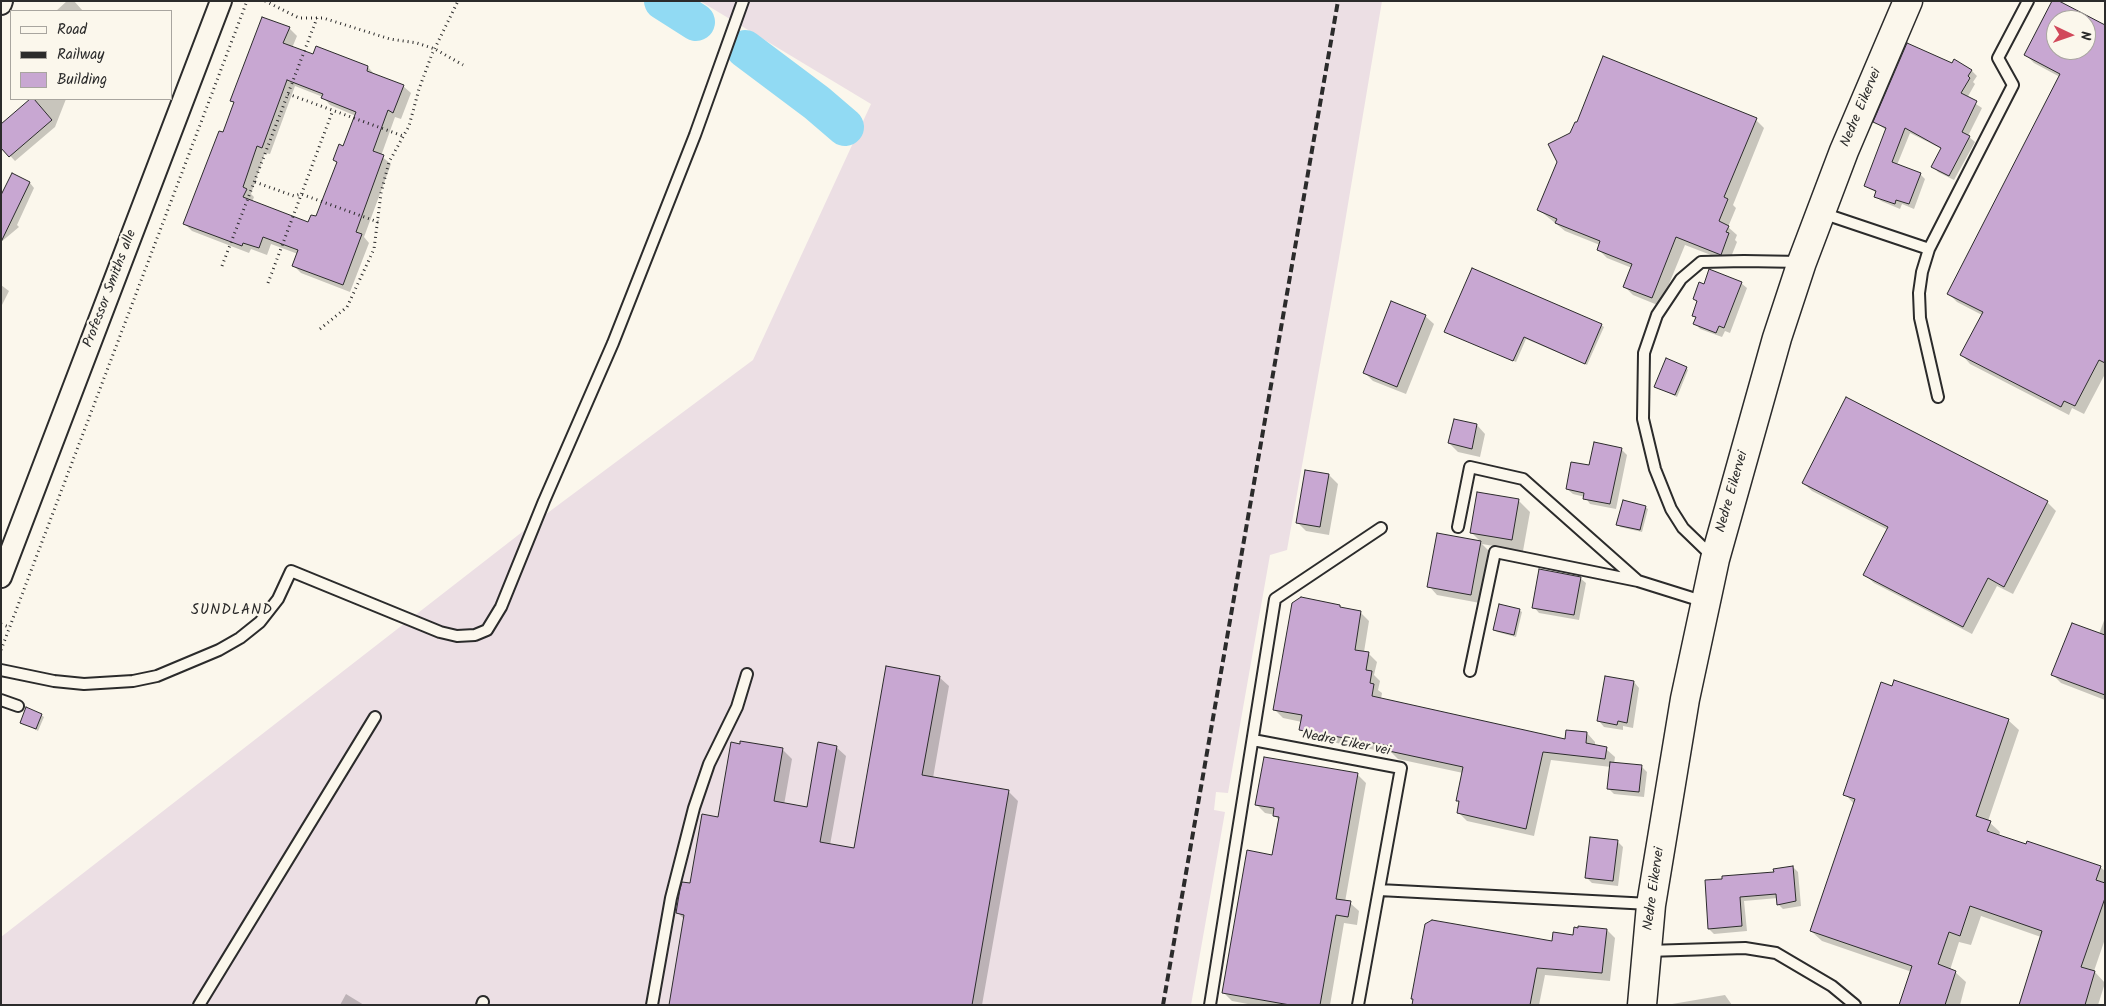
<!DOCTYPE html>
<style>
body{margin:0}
#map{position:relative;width:2106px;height:1006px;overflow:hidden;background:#fbf7ec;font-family:Kalam,sans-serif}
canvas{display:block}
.frame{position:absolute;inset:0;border:2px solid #2b2b2b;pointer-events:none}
.legend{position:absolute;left:10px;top:10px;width:162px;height:90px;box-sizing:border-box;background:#fbf7ec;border:1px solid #a8a59f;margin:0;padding:6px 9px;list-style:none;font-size:15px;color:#2b2b2b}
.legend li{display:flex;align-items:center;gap:10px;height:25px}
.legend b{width:25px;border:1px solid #a8a59f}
.north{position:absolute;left:2046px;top:10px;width:50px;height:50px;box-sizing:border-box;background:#fbf7ec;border:1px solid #a8a59f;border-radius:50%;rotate:93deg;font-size:14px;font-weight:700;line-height:20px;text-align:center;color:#2b2b2b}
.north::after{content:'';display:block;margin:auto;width:18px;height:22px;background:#d1495b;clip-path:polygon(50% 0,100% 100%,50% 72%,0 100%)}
</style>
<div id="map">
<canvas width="2106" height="1006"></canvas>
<div class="frame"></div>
<ul class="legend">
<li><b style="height:6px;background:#fbf7ec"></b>Road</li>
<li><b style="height:6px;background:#2b2b2b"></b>Railway</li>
<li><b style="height:14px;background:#c8a7d2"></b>Building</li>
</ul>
<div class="north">N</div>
</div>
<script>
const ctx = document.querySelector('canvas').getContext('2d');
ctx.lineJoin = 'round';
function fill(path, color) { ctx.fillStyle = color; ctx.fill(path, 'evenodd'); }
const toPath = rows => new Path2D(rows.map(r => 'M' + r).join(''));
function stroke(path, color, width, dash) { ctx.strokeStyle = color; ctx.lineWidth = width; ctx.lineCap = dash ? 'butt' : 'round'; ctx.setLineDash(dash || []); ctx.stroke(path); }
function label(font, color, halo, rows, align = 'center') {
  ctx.font = font + ' Kalam,sans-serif'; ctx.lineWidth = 4.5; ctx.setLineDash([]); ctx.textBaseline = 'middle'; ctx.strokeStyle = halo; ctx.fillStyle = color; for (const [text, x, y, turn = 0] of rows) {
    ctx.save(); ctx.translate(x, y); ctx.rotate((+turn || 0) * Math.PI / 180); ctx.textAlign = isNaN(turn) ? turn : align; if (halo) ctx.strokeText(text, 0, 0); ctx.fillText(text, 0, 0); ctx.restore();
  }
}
const built = toPath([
 [700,1,1382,1,1339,258,1287,550,1270,555,1228,793,1216,792,1214,810,1225,812,1191,1005,1,1005,1,937,526,529,753,360,871,104]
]);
const shadow = toPath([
 [67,1,74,1,83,11,56,11],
 [2053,1,2105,26,2105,374,2084,414,2072,408,2069,415,1970,364,1962,355,1982,315,1957,302,1949,294,2060,77,2034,63,2026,55],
 [2056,20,2086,20,2086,50,2056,50],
 [289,28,297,36,292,48,314,56,368,67,375,75,403,86,411,93,401,119,395,117,381,156,391,164,364,237,369,243,350,292,301,273,293,265,298,254,271,244,267,255,251,249,249,253,192,231,185,224,224,134,235,104,231,100],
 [295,86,323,97,330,105,356,116,344,148,334,160,337,163,317,218,309,224,252,202,254,197,251,194,265,153,270,154],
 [1952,65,1972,71,1977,76,1973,82,1975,84,1967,98,1982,108,1968,136,1975,142,1954,180,1938,172,1933,166,1942,149,1910,133,1897,165,1920,174,1925,179,1914,209,1902,204,1900,209,1881,201,1876,196,1877,193,1865,186,1886,130,1875,122],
 [32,99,66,99,55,127,15,161,1,146,1,126],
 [1756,120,1764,128,1733,205,1736,208,1728,227,1737,235,1735,240,1737,242,1729,262,1685,245,1660,306,1633,295,1624,286,1632,268,1607,258,1598,249,1600,245,1565,231,1539,210],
 [12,175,30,183,34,188,17,225,19,227,1,242,1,193,6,189],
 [1741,283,1747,288,1730,333,1725,331,1722,337,1700,329,1695,323,1697,319,1693,315,1698,303,1694,299,1705,285],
 [1,285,9,291,1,307],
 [1425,316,1434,324,1406,394,1373,381,1364,372],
 [1601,325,1604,327,1587,365,1526,339,1516,362,1446,331],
 [1686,368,1688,370,1677,397,1655,386],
 [1455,420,1477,425,1485,434,1480,457,1458,452,1449,443],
 [1621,449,1627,455,1616,509,1590,504,1585,497,1573,494,1567,489,1590,467],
 [1306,471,1329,475,1338,484,1329,535,1306,531,1298,523],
 [1803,483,2047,502,2056,511,2013,594,1997,586,1972,634,1874,583,1865,575,1888,530,1812,491],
 [1518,500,1530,512,1523,551,1482,544,1489,551,1480,603,1437,595,1429,586,1438,535,1482,543,1472,533],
 [1645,507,1648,509,1642,532,1620,527,1618,524],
 [1580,578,1586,583,1579,620,1539,613,1534,607],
 [1339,606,1343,609,1360,612,1369,621,1364,652,1368,653,1377,662,1374,675,1380,681,1378,690,1382,693,1381,699,1566,740,1587,733,1595,742,1595,746,1606,749,1615,757,1614,764,1641,766,1647,772,1644,797,1614,794,1609,789,1611,767,1551,760,1534,836,1467,821,1458,812,1460,803,1457,800,1463,773,1398,759,1392,753,1309,738,1301,729,1302,722,1283,718,1275,710],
 [1519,610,1522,612,1516,637,1497,632,1494,630],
 [2105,618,2105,700,2061,683,2053,675,2099,634],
 [939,677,949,686,933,778,1008,791,1018,801,982,1005,670,1005,685,920,678,913,719,819,783,750,792,759,784,805,808,809,836,747,846,756,830,845,855,849],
 [1634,682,1639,688,1633,728,1623,726,1623,730,1604,727,1599,721],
 [41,715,44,717,38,731,22,722],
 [2008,720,2019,730,1988,821,2000,832,1999,836,2100,867,2105,871,2105,939,2094,971,2105,983,2098,1005,2020,1005,2041,937,1981,916,1971,945,1959,942,1950,970,1955,972,1966,982,1960,1005,1901,1005,1912,972,1822,941,1811,931,1854,804,1845,794],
 [1357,774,1366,783,1345,902,1350,903,1359,911,1357,925,1344,923,1330,1005,1253,1005,1232,1001,1223,992,1273,856,1279,821,1275,815,1265,813,1257,805],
 [1617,841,1623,847,1618,886,1592,883,1586,877],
 [1793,867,1798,872,1801,906,1783,909,1778,904,1778,898,1744,901,1747,931,1714,934,1709,929,1706,882,1775,873],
 [1607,930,1615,938,1610,981,1545,975,1539,1005,1412,1005,1553,943],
 [346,994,364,1005,340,1005],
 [1725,995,1732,1005,1673,1005,1672,1004]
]);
const river = toPath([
 [663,1,696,22],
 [745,49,817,103,845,127]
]);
const building = toPath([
 [2052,1,2059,1,2105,25,2105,363,2099,360,2075,406,2064,401,2061,407,1960,355,1983,312,1947,294,2060,74,2024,55,2052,1],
 [2056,20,2086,20,2086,50,2056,50,2056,20],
 [262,17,290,27,283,43,313,54,316,46,368,66,367,71,404,85,393,113,388,110,373,151,384,155,356,232,362,234,343,285,292,266,298,250,263,237,259,248,243,243,242,246,183,224,219,131,223,132,234,102,230,101,262,17],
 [287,80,323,94,321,98,356,112,343,146,339,144,333,160,337,162,316,216,311,215,308,222,243,197,247,189,243,187,257,146,262,148,287,80],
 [1907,43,1952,63,1954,59,1972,70,1968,76,1970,78,1961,93,1977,101,1962,132,1970,136,1949,176,1931,167,1941,148,1905,128,1892,162,1921,173,1909,204,1896,200,1895,204,1874,197,1876,191,1864,186,1886,128,1873,122,1907,43],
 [1603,56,1757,118,1724,197,1728,199,1719,221,1729,226,1726,232,1729,233,1721,255,1676,237,1652,298,1623,287,1632,264,1597,250,1600,241,1555,223,1557,219,1537,210,1557,162,1548,144,1570,133,1575,122,1577,122,1603,56],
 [30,99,34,99,52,120,9,157,1,148,1,124,30,99],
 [12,173,30,182,1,242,1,195,12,173],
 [1472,268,1602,324,1585,364,1524,337,1513,361,1444,332,1472,268],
 [1709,269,1742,282,1724,328,1719,326,1716,333,1693,324,1696,317,1692,316,1697,301,1693,299,1699,282,1704,284,1709,269],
 [1391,301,1426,315,1397,387,1363,373,1391,301],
 [1666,358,1687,367,1675,395,1654,387,1666,358],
 [1846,397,2048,501,2004,587,1988,578,1963,627,1863,575,1888,527,1802,483,1846,397],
 [1454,419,1477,424,1472,449,1448,443,1454,419],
 [1594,442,1622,448,1610,504,1583,499,1584,493,1566,489,1571,462,1589,465,1594,442],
 [1305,470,1329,474,1320,527,1296,523,1305,470],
 [1477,492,1519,499,1512,540,1470,533,1477,492],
 [1623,500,1646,506,1640,530,1616,525,1623,500],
 [1437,533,1481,541,1471,595,1427,587,1437,533],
 [1539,569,1581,577,1574,615,1532,608,1539,569],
 [1301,597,1340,605,1340,607,1361,611,1355,650,1369,652,1366,670,1372,671,1370,683,1374,684,1372,696,1565,739,1566,730,1587,732,1586,743,1607,747,1605,759,1543,752,1526,829,1457,813,1459,801,1456,801,1463,767,1389,751,1390,746,1299,730,1302,715,1273,710,1292,603,1301,597],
 [1499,604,1520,609,1514,635,1493,630,1499,604],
 [2072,623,2105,635,2105,695,2051,675,2072,623],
 [886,666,940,676,922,775,1009,790,972,1005,669,1005,684,915,676,913,680,889,682,882,690,883,702,814,718,817,731,742,740,744,740,741,783,748,774,801,807,807,818,742,837,746,820,842,854,848,886,666],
 [1605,676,1634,681,1627,723,1618,721,1617,725,1597,721,1605,676],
 [1894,680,2009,719,1976,816,1991,821,1987,831,2026,844,2027,841,2101,866,2096,880,2105,883,2105,898,2081,967,2095,971,2085,1005,2019,1005,2042,931,1970,906,1960,936,1949,932,1938,964,1956,971,1945,1005,1899,1005,1912,966,1810,931,1855,799,1843,795,1881,682,1892,686,1894,680],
 [26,707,42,714,36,729,20,723,26,707],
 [1264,757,1358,773,1336,899,1351,901,1348,917,1336,915,1320,1005,1290,1005,1222,993,1247,850,1272,855,1279,817,1273,816,1274,808,1255,805,1264,757],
 [1610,762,1642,765,1639,792,1607,789,1610,762],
 [1590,837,1618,840,1613,881,1585,878,1590,837],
 [1793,866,1796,901,1777,905,1776,894,1740,897,1742,926,1708,929,1705,880,1722,879,1722,876,1774,872,1773,869,1793,866],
 [1432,920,1552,941,1553,932,1573,935,1574,927,1578,928,1578,926,1607,929,1602,973,1537,968,1530,1005,1412,1005,1413,999,1411,999,1425,924,1432,920]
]);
const path = toPath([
 [265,1,299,18,323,18,390,39,417,43,435,49,463,65],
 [288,94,403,136],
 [255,182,294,196,301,194,378,222],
 [222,266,317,18],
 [268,283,333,110],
 [320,329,347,307,374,249,381,193,389,162,409,126,419,89,432,54,458,1],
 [1,624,9,627],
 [1,650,247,1]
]);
const service = toPath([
 [1822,213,1929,249,2013,85,1998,58,2028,1],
 [1929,249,1922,272,1919,293,1920,318,1938,397],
 [1458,527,1470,467,1523,479,1638,581,1705,602],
 [1712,556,1683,528,1671,509,1655,469,1643,419,1644,353,1657,315,1681,279,1701,262,1744,261,1801,262],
 [1,670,54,681,84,684,133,681,157,676,219,650,240,638,260,622,278,599,291,571,440,632,457,636,475,635,487,630,501,607,544,501,613,343,695,135,743,1],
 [1470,671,1495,552,1638,581],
 [1,700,18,706],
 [1253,740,1401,768,1358,1005],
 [1379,890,1650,904],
 [1647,951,1745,948,1776,953,1832,986,1855,1005],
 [199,1005,375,717],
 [482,1005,483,1002],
 [652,1005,671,898,694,808,709,764,737,707,747,674],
 [1210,1005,1275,599,1381,528]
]);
const minor = toPath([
 [1,4,2,1],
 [1,577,221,1]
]);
const secondary = toPath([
 [1642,1005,1651,905,1685,699,1715,559,1777,338,1802,262,1844,151,1908,1]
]);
const rail = toPath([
 [1163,1005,1338,1]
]);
const streetNames = [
 ["Nedre Eikervei",1862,108,-67],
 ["Professor Smiths alle",111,289,-69],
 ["Nedre Eikervei",1733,492,-74],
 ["Nedre Eiker vei",1346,744,11],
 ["Nedre Eikervei",1655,889,-82]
];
const neighbourhoodNames = [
 ["SUNDLAND",232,611]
];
fill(built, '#ecdfe4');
fill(shadow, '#0003');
stroke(river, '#91daf3', 38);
fill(building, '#c8a7d2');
stroke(building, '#2b2b2b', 1);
stroke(service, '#2b2b2b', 14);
stroke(minor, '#2b2b2b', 24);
stroke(secondary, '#2b2b2b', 31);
stroke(path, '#2b2b2b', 3, [1, 4]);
stroke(service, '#fbf7ec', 10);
stroke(minor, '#fbf7ec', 20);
stroke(secondary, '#fbf7ec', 28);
stroke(rail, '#2b2b2b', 4, [8, 4]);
label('14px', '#2b2b2b', '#fbf7ec', streetNames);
ctx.letterSpacing = '1px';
label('15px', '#2b2b2b', '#fbf7ec', neighbourhoodNames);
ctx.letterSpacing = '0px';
</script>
